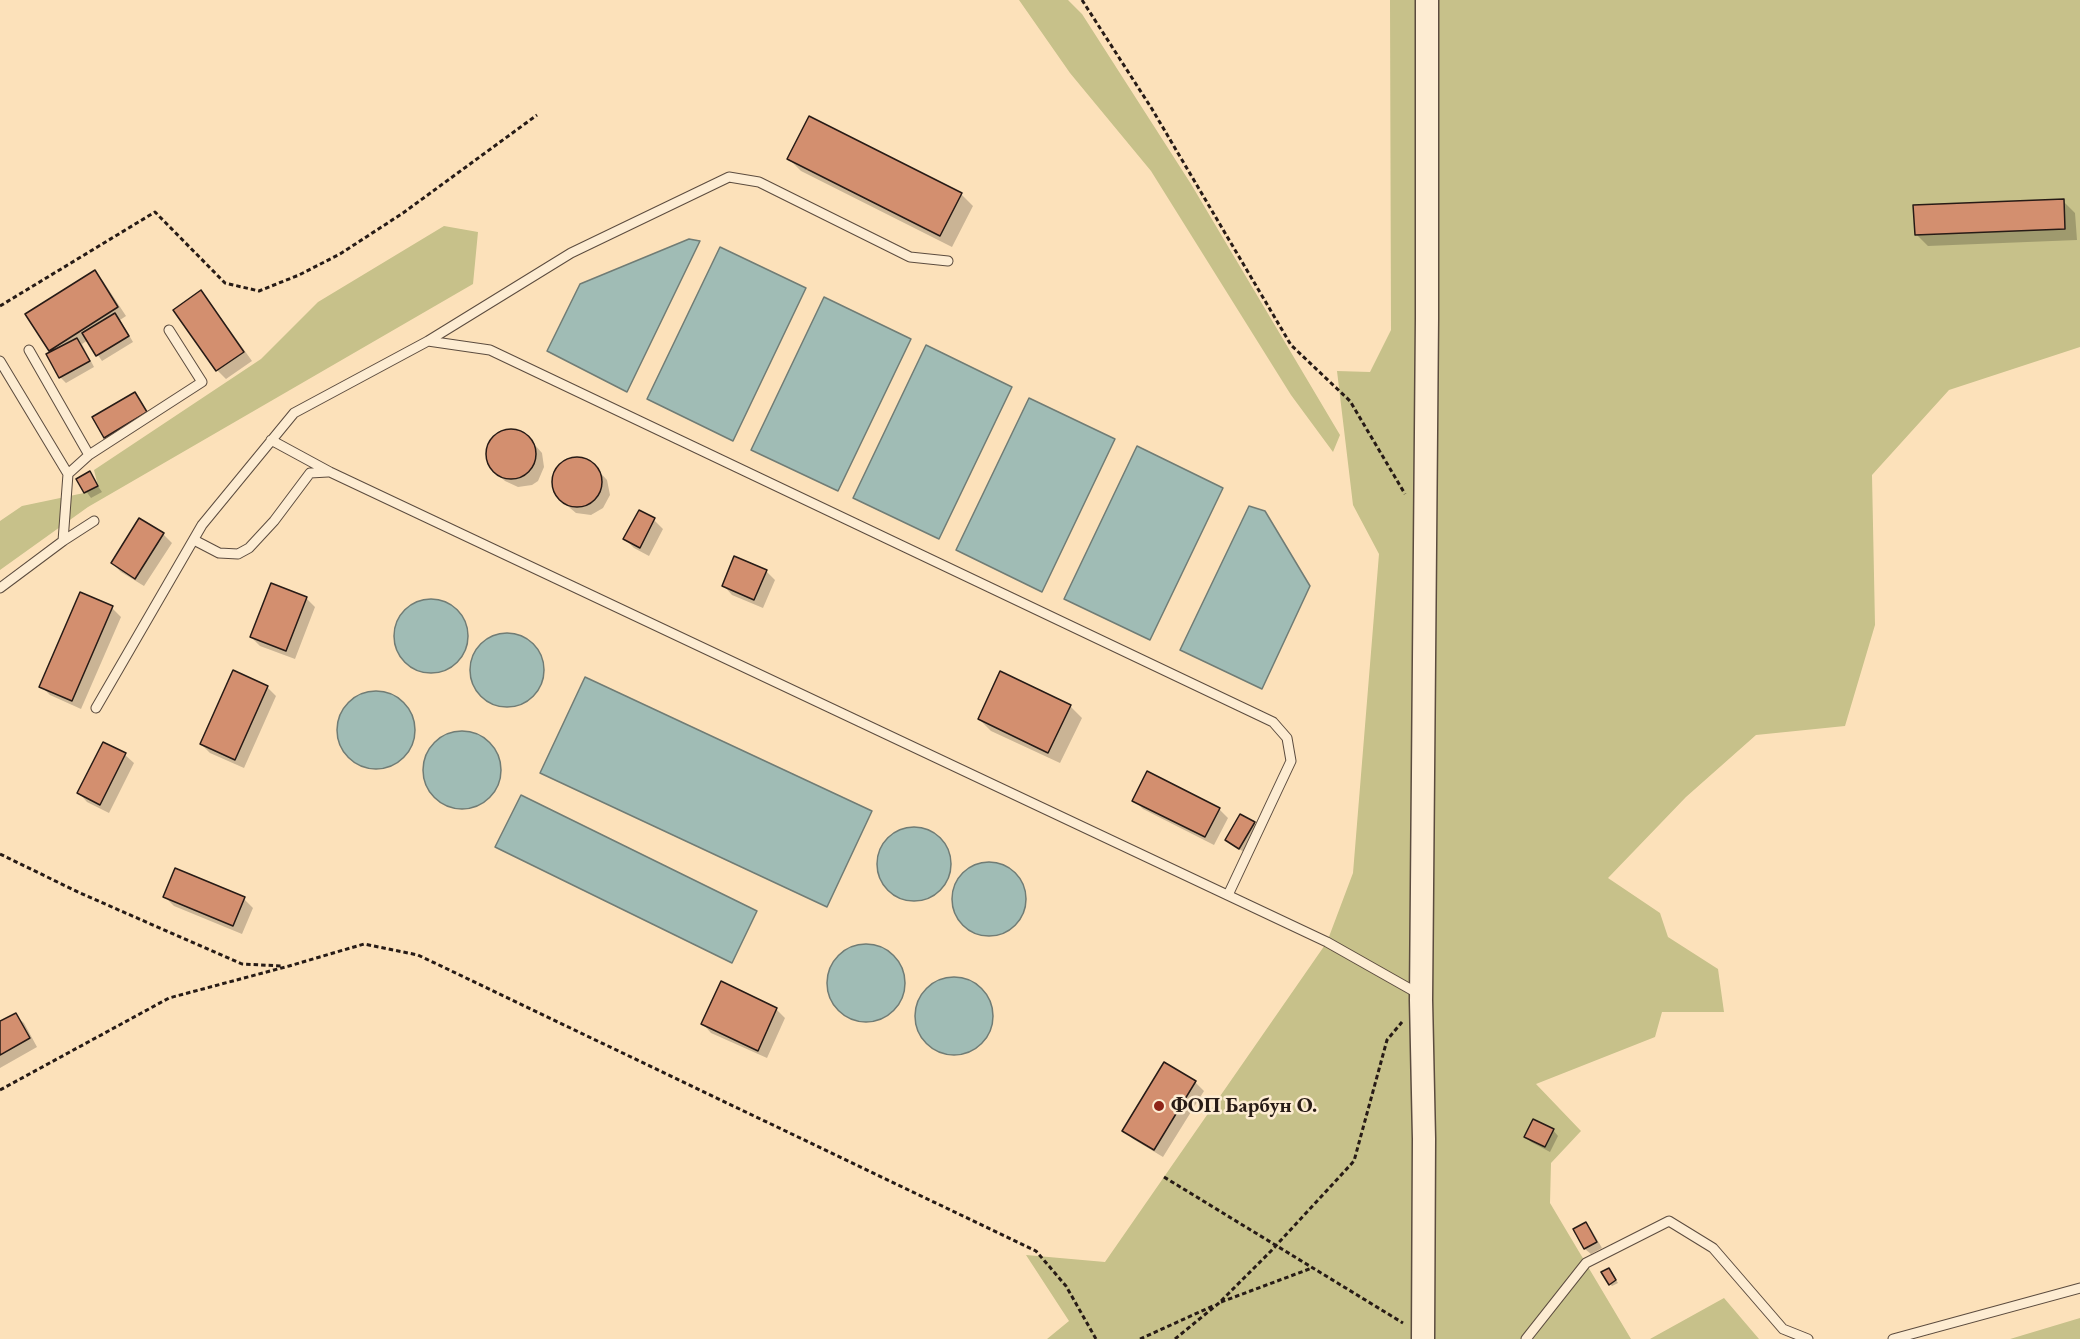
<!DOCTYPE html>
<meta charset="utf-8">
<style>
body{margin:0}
canvas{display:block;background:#fce1ba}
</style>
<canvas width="2080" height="1339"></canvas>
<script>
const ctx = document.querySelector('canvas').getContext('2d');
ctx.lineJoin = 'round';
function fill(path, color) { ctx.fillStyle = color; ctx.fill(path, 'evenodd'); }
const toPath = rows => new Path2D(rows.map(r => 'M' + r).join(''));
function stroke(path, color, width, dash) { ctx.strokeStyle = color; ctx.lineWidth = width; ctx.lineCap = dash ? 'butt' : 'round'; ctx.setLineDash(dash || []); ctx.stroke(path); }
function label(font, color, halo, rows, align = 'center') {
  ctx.font = font + ' "EB Garamond",serif'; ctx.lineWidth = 5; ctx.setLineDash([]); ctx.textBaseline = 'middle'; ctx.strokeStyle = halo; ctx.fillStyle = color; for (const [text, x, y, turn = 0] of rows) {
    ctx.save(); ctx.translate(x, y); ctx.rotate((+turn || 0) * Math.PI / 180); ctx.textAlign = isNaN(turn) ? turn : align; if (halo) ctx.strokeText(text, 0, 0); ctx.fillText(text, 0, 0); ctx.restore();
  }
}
const green = toPath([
 [1019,0,1068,0,1082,14,1191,184,1340,435,1333,452,1291,395,1151,171,1070,73],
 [1390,0,2080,0,2080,347,1949,390,1872,475,1875,625,1845,726,1756,735,1686,797,1608,878,1660,913,1668,937,1718,969,1724,1012,1662,1012,1655,1037,1536,1084,1581,1131,1551,1163,1550,1203,1631,1339,1047,1339,1069,1321,1026,1255,1105,1262,1327,942,1353,873,1379,554,1353,505,1337,371,1370,372,1391,330],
 [444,226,478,232,473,284,88,507,0,570,0,521,22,506,84,493,98,486,94,470,261,359,318,302],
 [1724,1298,1759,1339,1650,1339],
 [2080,1318,2080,1339,2010,1339]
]);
const water = toPath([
 [689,239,700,241,627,392,547,351,580,284,689,239],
 [720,247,806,288,733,441,647,399,720,247],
 [824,297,911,339,838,491,751,450,824,297],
 [926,345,1012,387,939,539,853,498,926,345],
 [1029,398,1115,439,1042,592,956,550,1029,398],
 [1137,446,1223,488,1150,640,1064,599,1137,446],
 [1249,506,1265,511,1310,586,1262,689,1180,650,1249,506],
 '394 636a37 37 0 1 1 74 0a37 37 0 1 1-74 0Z',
 '470 670a37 37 0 1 1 74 0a37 37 0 1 1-74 0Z',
 [585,677,872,811,827,907,540,773,585,677],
 '337 730a39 39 0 1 1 78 0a39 39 0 1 1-78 0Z',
 '423 770a39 39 0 1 1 78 0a39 39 0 1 1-78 0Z',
 [521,795,757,911,732,963,495,847,521,795],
 '877 864a37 37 0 1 1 74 0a37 37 0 1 1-74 0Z',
 '952 899a37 37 0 1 1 74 0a37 37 0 1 1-74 0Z',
 '827 983a39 39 0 1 1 78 0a39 39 0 1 1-78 0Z',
 '915 1016a39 39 0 1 1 78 0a39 39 0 1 1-78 0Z'
]);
const shadow = toPath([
 [789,159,961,194,973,206,952,247,801,171],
 [2063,201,2075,213,2077,240,1928,246,1916,234],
 [94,272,103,281,126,316,120,320,133,342,102,361,88,340,82,344,94,367,66,383,60,377,53,352,50,350],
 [200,292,209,301,252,361,226,379,217,370,175,310],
 [134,393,151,418,111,442,105,437],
 [507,431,514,431,528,437,542,453,544,467,538,481,532,485,518,487,505,481,495,472,488,458,490,444,494,438],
 [580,458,593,465,607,480,610,495,603,508,591,515,576,513,570,508,561,499,553,486,555,471,560,465,565,461],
 [89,473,102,492,91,498,78,480],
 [639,512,654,520,663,529,649,556,634,548,625,539],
 [163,534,172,543,144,586,121,572,112,563],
 [766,571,775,580,763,608,732,595,724,586],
 [306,598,315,607,295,659,260,646,251,637],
 [112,608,121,617,81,709,50,695,41,686],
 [267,687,276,696,244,768,210,753,201,744],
 [1070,706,1082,718,1060,763,991,731,979,719],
 [125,755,134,763,109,813,87,802,79,793],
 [1134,800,1219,809,1228,818,1214,845,1143,809],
 [1254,823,1259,829,1245,853,1227,840],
 [176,870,244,899,253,908,242,934,174,906,165,897],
 [721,983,776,1009,785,1018,767,1058,711,1033,703,1024],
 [15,1015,24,1023,37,1047,0,1068,0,1023],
 [1195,1082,1204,1091,1163,1157,1133,1139,1124,1130],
 [1553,1130,1558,1136,1550,1152,1531,1142,1526,1137],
 [1585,1224,1591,1229,1602,1248,1591,1254,1585,1249,1575,1230],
 [1611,1272,1618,1283,1612,1286,1610,1284]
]);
const building = toPath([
 [809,116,962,193,940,236,787,159,809,116],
 [2064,199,2065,229,1915,235,1913,205,2064,199],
 [95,270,118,307,49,351,25,314,95,270],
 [201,290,244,352,216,371,173,310,201,290],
 [115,313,129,336,96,356,82,333,115,313],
 [77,338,90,361,59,378,46,354,77,338],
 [135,392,147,412,104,438,92,417,135,392],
 '486 454a25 25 0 1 1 50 0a25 25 0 1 1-50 0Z',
 '552 482a25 25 0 1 1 50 0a25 25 0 1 1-50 0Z',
 [90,471,98,486,84,493,76,479,90,471],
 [639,510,655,518,640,548,623,539,639,510],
 [139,518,164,533,135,579,111,563,139,518],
 [734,556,767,570,754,600,722,586,734,556],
 [271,583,307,597,286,651,250,637,271,583],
 [80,592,113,606,72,701,39,687,80,592],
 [233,670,268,686,235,760,200,744,233,670],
 [1000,671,1071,705,1048,753,978,719,1000,671],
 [103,742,126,753,100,805,77,793,103,742],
 [1147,771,1220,808,1205,837,1132,801,1147,771],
 [1240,814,1255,822,1239,849,1225,840,1240,814],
 [175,868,245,897,233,926,163,897,175,868],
 [721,981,777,1008,758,1051,701,1024,721,981],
 [16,1013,30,1038,0,1055,0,1021,16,1013],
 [1164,1062,1196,1081,1154,1150,1122,1131,1164,1062],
 [1533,1119,1554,1129,1545,1147,1524,1137,1533,1119],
 [1586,1222,1597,1242,1584,1249,1573,1229,1586,1222],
 [1609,1268,1616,1280,1609,1285,1601,1272,1609,1268]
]);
const path = toPath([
 [1082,0,1152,109,1291,345,1350,401,1405,494],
 [0,306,155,212,225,283,259,291,299,275,340,254,403,213,537,115],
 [0,854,80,893,242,964,283,966],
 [0,1090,169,998,289,966,364,944,418,955,1036,1251,1066,1286,1096,1339],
 [1164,1177,1403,1323],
 [1221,1302,1312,1268],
 [1140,1339,1215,1305],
 [1175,1339,1219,1303,1271,1251,1354,1161,1387,1040,1402,1022]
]);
const service = toPath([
 [428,341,490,350,1273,722,1287,738,1291,761,1228,895],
 [29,350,89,455,68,474,63,541],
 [0,361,68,474],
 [271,440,330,472,1327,942,1419,994],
 [89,455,202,382,169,330],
 [194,540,219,553,238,554,249,548,274,521,310,473,328,472],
 [0,588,63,541,94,521],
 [96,708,202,525,294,413,428,341,571,253,729,177,759,182,910,257,948,261],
 [1526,1339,1586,1263,1669,1221,1713,1248,1783,1329,1808,1339],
 [1893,1339,2080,1288]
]);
const tertiary = toPath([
 [1423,1339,1424,1139,1421,1000,1427,318,1427,0]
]);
const markers = [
 [1159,1106,6,"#8f2418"]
];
const poiNames = [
 ["ФОП Барбун О.",1171,1106]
];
fill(green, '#c7c18a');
fill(water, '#a0bcb5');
stroke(water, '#707c75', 1.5);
fill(shadow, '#0003');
fill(building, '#d38f6f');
stroke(building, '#271b16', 1.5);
stroke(service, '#5c4c3f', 11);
stroke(tertiary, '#5c4c3f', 25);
stroke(path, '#271b16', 3, [4.5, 3]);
stroke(service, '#fdecd2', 9);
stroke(tertiary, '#fdecd2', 22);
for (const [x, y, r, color] of markers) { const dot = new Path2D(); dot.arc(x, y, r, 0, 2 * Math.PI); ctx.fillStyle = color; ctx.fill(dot); stroke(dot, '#fdecd2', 2); }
label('bold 21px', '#271b16', '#fdecd2', poiNames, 'left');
</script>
